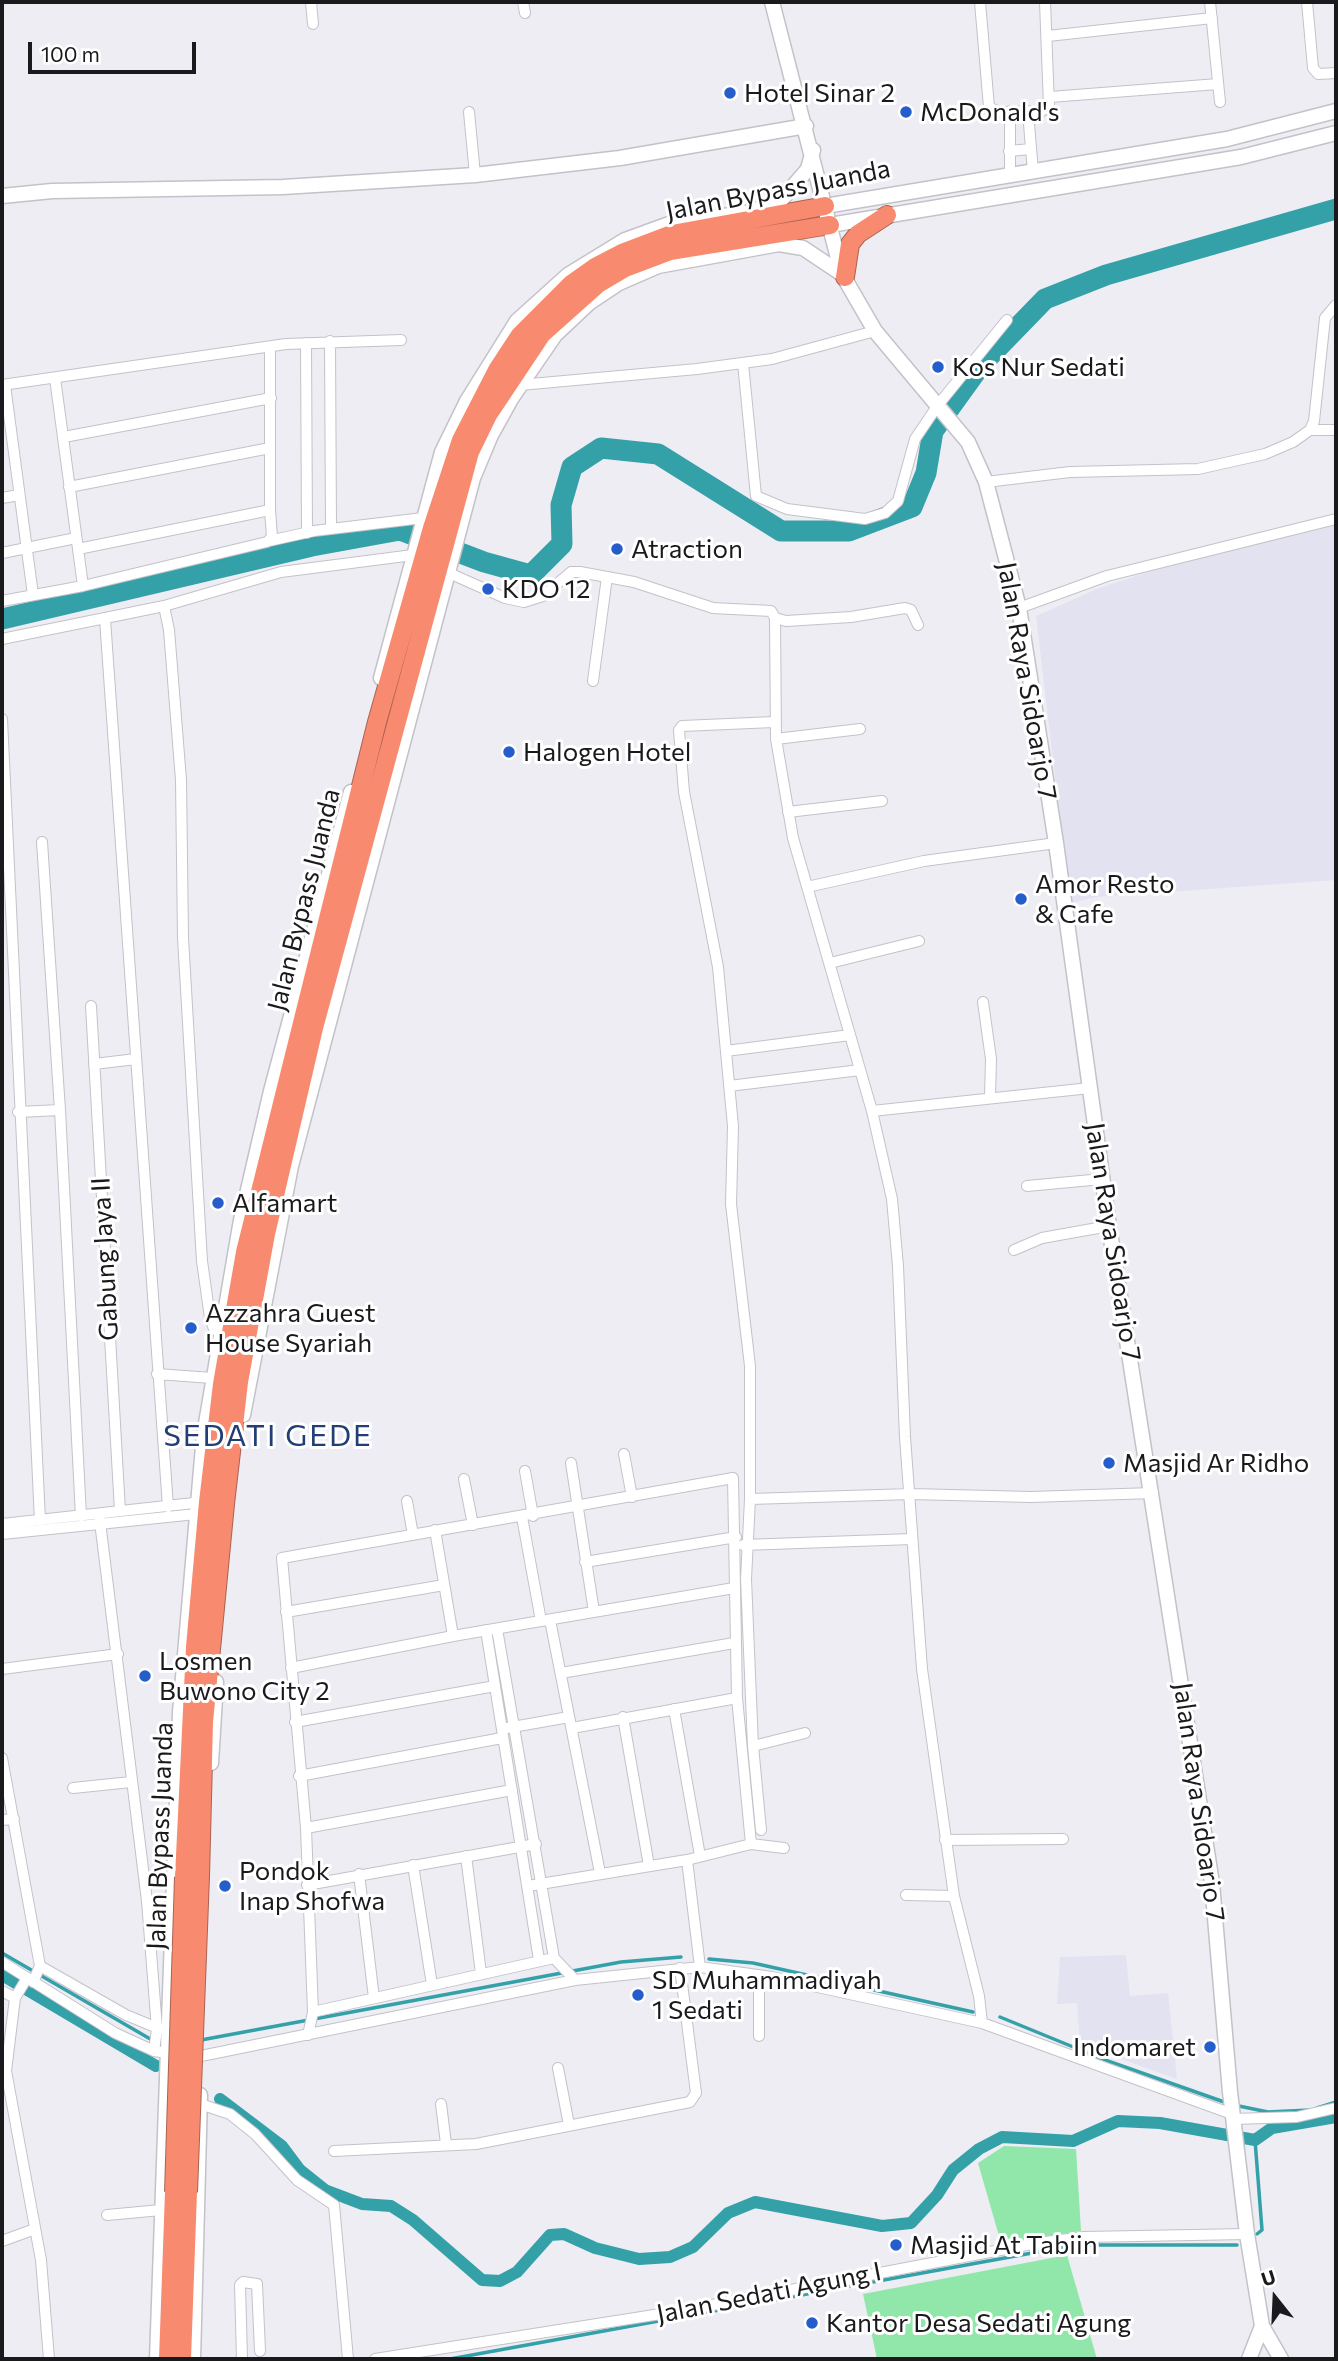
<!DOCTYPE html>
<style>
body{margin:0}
#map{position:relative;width:1338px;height:2361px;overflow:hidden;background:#eeedf4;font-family:Commissioner,sans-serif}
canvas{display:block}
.frame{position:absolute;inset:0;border:4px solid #1a1a1c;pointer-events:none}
.north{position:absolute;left:1240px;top:2263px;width:70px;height:70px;-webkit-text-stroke:5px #fff;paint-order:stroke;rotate:342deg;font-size:19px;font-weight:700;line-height:28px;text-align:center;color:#1a1a1c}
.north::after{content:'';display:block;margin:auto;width:24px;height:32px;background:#1a1a1c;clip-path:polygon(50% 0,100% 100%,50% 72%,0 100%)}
.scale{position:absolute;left:28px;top:42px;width:168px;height:32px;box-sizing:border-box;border:4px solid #1a1a1c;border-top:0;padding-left:9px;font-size:21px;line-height:24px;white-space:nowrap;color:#1a1a1c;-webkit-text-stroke:5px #fff;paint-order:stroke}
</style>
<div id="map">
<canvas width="1338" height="2361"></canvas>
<div class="frame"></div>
<div class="north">U</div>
<div class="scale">100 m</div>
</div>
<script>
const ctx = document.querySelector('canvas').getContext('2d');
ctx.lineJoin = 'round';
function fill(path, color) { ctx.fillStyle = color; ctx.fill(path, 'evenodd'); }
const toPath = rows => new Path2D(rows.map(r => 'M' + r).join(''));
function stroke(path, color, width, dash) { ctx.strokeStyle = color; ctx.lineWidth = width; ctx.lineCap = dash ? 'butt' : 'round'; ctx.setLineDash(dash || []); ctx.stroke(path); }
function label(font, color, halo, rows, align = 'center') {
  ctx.font = font + ' Commissioner,sans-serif'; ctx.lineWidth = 6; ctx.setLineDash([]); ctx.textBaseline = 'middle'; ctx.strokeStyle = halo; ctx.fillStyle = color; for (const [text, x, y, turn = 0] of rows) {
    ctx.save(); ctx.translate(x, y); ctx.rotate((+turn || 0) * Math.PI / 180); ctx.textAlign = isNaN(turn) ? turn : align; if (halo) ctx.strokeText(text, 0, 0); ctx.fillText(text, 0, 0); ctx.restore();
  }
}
const built = toPath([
 [1336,524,1336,880,1097,897,1070,903,1036,616,1097,589,1160,568],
 [1126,1955,1130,1996,1168,1993,1177,2079,1080,2044,1077,2003,1057,2004,1060,1957]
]);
const green = toPath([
 [1004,2146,1076,2149,1081,2231,1001,2243,978,2163],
 [1067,2255,1097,2359,877,2359,863,2294]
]);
const stream = toPath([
 [2,1953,152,2040,165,2040],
 [709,1959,753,1963,973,2012],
 [1000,2017,1105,2060,1227,2103],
 [201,2040,621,1962,681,1957],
 [1234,2105,1268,2112,1310,2110],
 [1317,2108,1336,2102],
 [1255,2140,1262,2230,1257,2234],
 [450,2359,1076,2245,1237,2245]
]);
const canal = toPath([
 [2,1975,156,2066],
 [220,2099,282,2146,300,2170,325,2190,362,2204,391,2206,413,2220,482,2280,500,2281,517,2272,550,2235,564,2234,595,2248,639,2259,670,2257,693,2247,728,2213,755,2202,882,2226,911,2223,937,2195,953,2170,979,2149,1002,2137,1073,2141,1118,2121,1160,2123,1255,2140,1272,2128,1336,2117]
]);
const river = toPath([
 [2,619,312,546,400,530,484,562,531,575,562,544,561,505,572,467,601,448,658,454,781,531,849,531,912,507,926,473,933,431,980,366,1045,299,1106,275,1336,209]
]);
const street = toPath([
 [311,2,313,24],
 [523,2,525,13],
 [980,2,989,107,999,112,1042,111,1049,106,1045,2],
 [1210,2,1220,102],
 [1307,2,1313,68,1318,74,1336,73],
 [1048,36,1212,18],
 [1050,97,1218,84],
 [469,112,475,175],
 [1028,112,1033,172],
 [1009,151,1031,149],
 [1010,175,1010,111],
 [330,341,331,529],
 [306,343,307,533],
 [743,363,756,496,787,509,865,519,885,513,898,501,915,439,938,405,1007,320],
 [55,378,83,586],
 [2,385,286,344,401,340],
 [5,385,33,595],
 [520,385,697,369,772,359,875,331],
 [1310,430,1336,430],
 [64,437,271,398],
 [986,482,1070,472,1198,469,1265,454,1293,442,1310,430,1314,421,1325,318,1336,305],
 [69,487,270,448],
 [2,498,19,495],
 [269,541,314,531,423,518],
 [78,549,270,510,270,347],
 [2,553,76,538],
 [449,573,505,598,524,602,543,596,571,572,580,572,634,582,713,608,771,611,775,618,776,739,793,838,872,1111,892,1199,898,1266,905,1437,922,1669,954,1896,979,1996,982,2023],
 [2,601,83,586,267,542,272,537,270,510],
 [164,606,169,630,181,780,183,938,202,1261,210,1318,214,1329,222,1334],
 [1019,608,1107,576,1336,519],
 [775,618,786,621,851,617,905,608,911,610,918,625],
 [105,619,168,1507],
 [2,639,164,606,281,572,413,555],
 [593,681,607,577],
 [2,719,40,1521],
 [774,722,682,726,679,730,684,792,718,967,733,1126,731,1204,750,1366,750,1499,746,1579,753,1746,805,1733],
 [776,739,860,729],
 [788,812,882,801],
 [42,842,60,1110,81,1516],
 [807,887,924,861,1056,843],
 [830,963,919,941],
 [983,1002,991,1059,990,1096],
 [91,1006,120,1511],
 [726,1051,850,1035],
 [94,1064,136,1059],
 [729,1086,860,1070],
 [872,1111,1090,1088],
 [18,1112,60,1110],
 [1027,1186,1102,1179],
 [1014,1250,1042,1238,1109,1226],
 [157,1374,212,1378],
 [624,1454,632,1497],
 [571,1463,594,1612],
 [525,1471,533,1516],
 [464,1479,473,1525],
 [750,1499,911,1494,1031,1497,1153,1493],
 [407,1501,413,1535],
 [99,1514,147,1901,157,2029,154,2051],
 [522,1517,541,1621],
 [2,1524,203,1502],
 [435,1530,453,1636],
 [2,1534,196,1514],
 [743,1545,912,1539],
 [585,1562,736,1537],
 [286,1612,444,1585],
 [550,1620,600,1873],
 [497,1629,554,1958,575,1980],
 [486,1630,539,1960],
 [291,1668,453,1636,734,1588],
 [2,1669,118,1654],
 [561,1673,734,1643],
 [674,1709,700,1856],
 [623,1717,649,1866],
 [295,1722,495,1686],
 [507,1728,569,1717],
 [572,1728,737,1698],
 [753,1746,761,1830],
 [2,1758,40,1966,33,1982],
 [299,1776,502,1738],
 [73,1788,131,1782],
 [2,1820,14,1819],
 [306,1828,512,1790],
 [945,1840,1063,1839],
 [466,1856,481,1973],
 [687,1860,700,1967],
 [413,1865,432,1985],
 [359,1874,374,1998],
 [307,1885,536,1844],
 [528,1886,687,1860,751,1844,784,1848],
 [906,1895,954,1896],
 [2,1962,115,2033,154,2051,174,2054],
 [40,1966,126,2015,160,2029],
 [27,1978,15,1998,6,2071,41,2260,49,2359],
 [2,1991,15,1998],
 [313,2012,554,1958],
 [308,2035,313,2012,306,1828,282,1558,733,1478,737,1698,751,1844],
 [759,2036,759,1975],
 [189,2055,201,2056,575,1980,700,1967,772,1977,982,2023,1232,2114],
 [558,2068,569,2125],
 [200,2104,230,2114,255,2134,297,2180,334,2205,348,2359],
 [441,2104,446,2144],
 [1233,2119,1297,2117,1336,2108],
 [334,2151,476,2144,690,2102,696,2093,680,1968],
 [107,2215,161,2210],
 [2,2241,35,2229],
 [242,2359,240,2285,243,2282,257,2284,260,2351],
 [375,2359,686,2310,1037,2243,1084,2237,1247,2234]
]);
const secondary = toPath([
 [772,2,842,274,875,331,968,442,986,482,1019,608,1056,843,1109,1226,1212,1883,1230,2092,1247,2234,1262,2326,1281,2359],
 [2,196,52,191,283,187,475,175,620,158,806,126],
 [825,206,1227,139,1336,111],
 [830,225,1241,157,1336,133],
 [381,678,442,452,467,401,517,321,568,275,625,240,669,224,751,212,782,199,808,169,813,150],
 [243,1415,291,1166,473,478,491,435,511,399,555,335,589,303,619,283,658,266,779,244,803,248,842,274],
 [211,1763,216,1682],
 [157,2359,180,1712,204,1435,241,1220,271,1091,351,792],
 [193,2359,200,2095],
 [1249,2359,1262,2326]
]);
const highway = toPath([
 [845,277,850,244,858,234,887,215],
 [200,1876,204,1722,225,1504,239,1382,266,1234,314,1028,470,452,488,415,542,334,598,284,625,268,670,251,830,225],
 [184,1877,195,1647,208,1502,222,1384,245,1252,377,722,432,528,461,440,497,370,520,335,571,284,595,267,622,253,672,234,825,206],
 [168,2359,174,2192],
 [182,2359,188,2192]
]);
const highwayBridge = toPath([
 [174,2192,184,1877],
 [188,2192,200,1876]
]);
const markers = [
 [730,93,7,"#255ecb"],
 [906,112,7,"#255ecb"],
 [938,367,7,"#255ecb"],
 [617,549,7,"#255ecb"],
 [488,589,7,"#255ecb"],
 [509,752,7,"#255ecb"],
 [1021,899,7,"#255ecb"],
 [218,1203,7,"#255ecb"],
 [191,1328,7,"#255ecb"],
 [1109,1463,7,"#255ecb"],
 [145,1676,7,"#255ecb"],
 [225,1886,7,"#255ecb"],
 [638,1995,7,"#255ecb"],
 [1210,2047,7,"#255ecb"],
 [896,2245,7,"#255ecb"],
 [812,2323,7,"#255ecb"]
];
const poiNames = [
 ["Hotel Sinar 2",744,93],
 ["McDonald's",920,112],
 ["Kos Nur Sedati",952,367],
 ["Atraction",631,549],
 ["KDO 12",502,589],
 ["Halogen Hotel",523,752],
 ["Amor Resto",1035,884],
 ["& Cafe",1035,914],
 ["Alfamart",232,1203],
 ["Azzahra Guest",205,1313],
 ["House Syariah",205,1343],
 ["Masjid Ar Ridho",1123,1463],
 ["Losmen",159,1661],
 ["Buwono City 2",159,1691],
 ["Pondok",239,1871],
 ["Inap Shofwa",239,1901],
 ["SD Muhammadiyah",652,1980],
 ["1 Sedati",652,2010],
 ["Indomaret",1196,2047,"right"],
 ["Masjid At Tabiin",910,2245],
 ["Kantor Desa Sedati Agung",826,2323]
];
const streetNames = [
 ["Jalan Bypass Juanda",778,190,-11],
 ["Jalan Raya Sidoarjo 7",1027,681,80],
 ["Jalan Bypass Juanda",304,900,-76],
 ["Jalan Raya Sidoarjo 7",1113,1242,81],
 ["Gabung Jaya II",105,1259,-93],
 ["Jalan Raya Sidoarjo 7",1199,1802,82],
 ["Jalan Bypass Juanda",160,1836,-88],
 ["Jalan Sedati Agung I",769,2293,-11]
];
const quarterNames = [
 ["SEDATI GEDE",268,1436]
];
fill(built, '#e3e2f0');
fill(green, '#91e7aa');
stroke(stream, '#34a1a9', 3.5);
stroke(canal, '#34a1a9', 12);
stroke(river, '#34a1a9', 21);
stroke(street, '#c3c2c9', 12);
stroke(secondary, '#c3c2c9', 17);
stroke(highway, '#aa6352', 20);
stroke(street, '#fff', 10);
stroke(secondary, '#fff', 14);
stroke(highway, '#f88b6f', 18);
stroke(highwayBridge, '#aa6352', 20, []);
stroke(highwayBridge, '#f88b6f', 18);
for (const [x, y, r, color] of markers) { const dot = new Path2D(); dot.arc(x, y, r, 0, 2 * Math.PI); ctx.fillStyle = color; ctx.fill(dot); stroke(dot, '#fff', 2.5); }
label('26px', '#1a1a1c', '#fff', poiNames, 'left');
label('26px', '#1a1a1c', '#fff', streetNames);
ctx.letterSpacing = '2px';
label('30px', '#213e75', '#fff', quarterNames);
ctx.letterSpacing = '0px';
</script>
